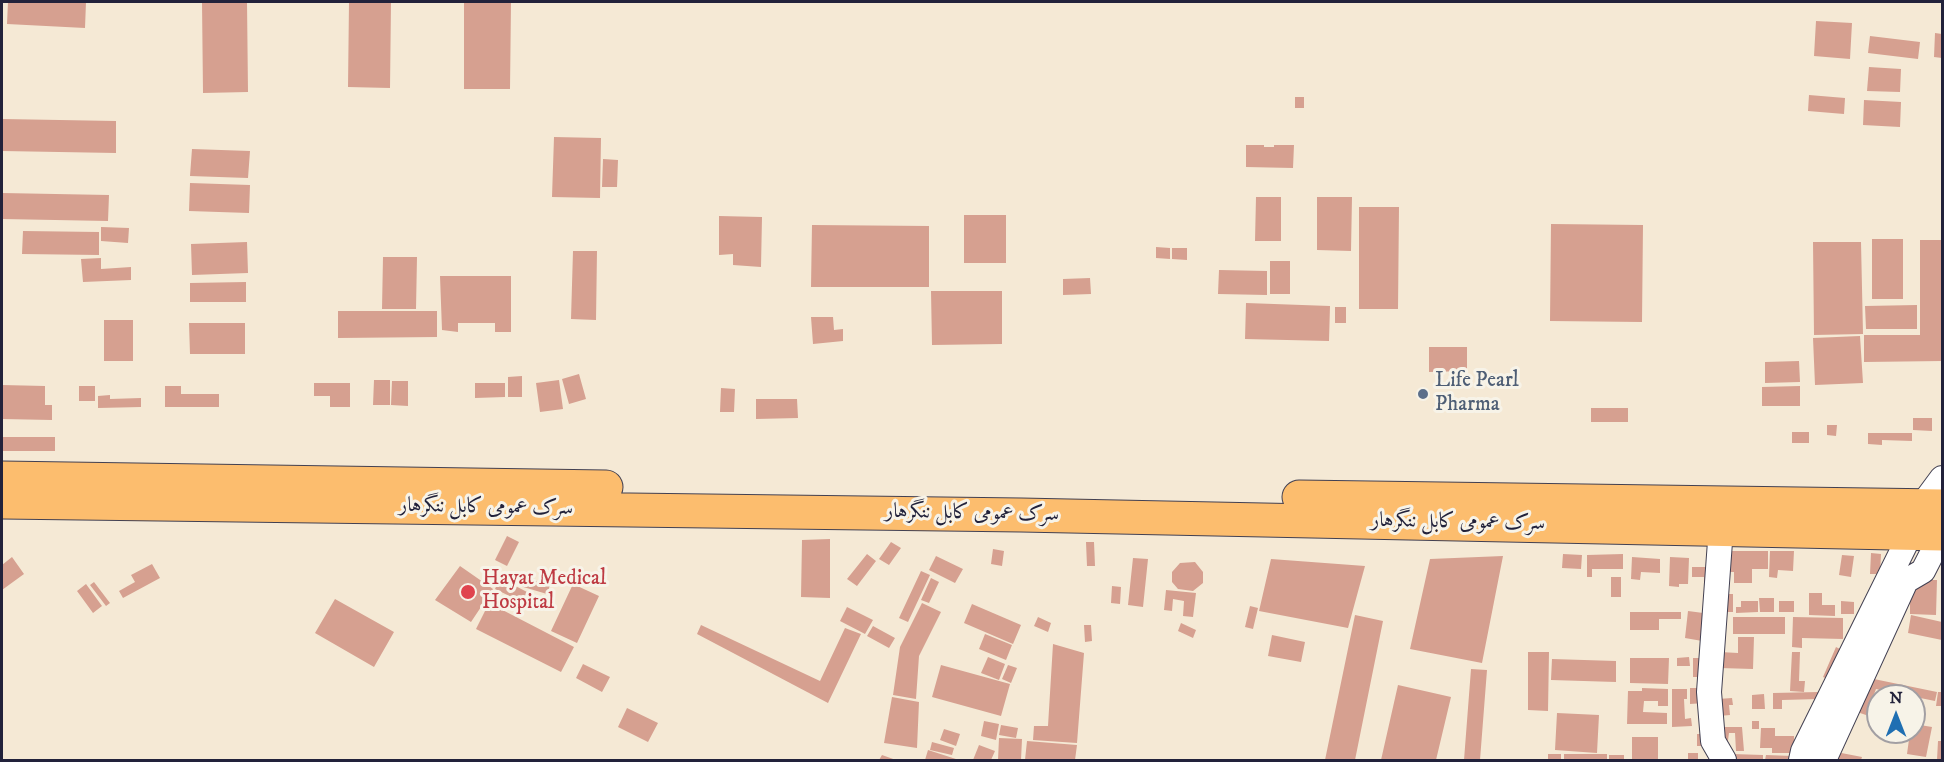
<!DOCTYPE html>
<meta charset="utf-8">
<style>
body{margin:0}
#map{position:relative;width:1944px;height:762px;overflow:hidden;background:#f5e9d5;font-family:"IM FELL DW Pica",serif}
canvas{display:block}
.frame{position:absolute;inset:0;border:3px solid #22223b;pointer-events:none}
.north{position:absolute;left:1866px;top:684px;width:60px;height:60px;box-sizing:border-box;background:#f7f3e8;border:2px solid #a29fa3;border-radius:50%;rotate:0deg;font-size:16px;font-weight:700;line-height:24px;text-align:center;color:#22223b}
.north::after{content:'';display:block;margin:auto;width:21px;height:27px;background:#1f6fb2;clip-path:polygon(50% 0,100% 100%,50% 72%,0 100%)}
</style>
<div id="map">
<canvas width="1944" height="762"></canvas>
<div class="frame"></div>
<div class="north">N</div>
</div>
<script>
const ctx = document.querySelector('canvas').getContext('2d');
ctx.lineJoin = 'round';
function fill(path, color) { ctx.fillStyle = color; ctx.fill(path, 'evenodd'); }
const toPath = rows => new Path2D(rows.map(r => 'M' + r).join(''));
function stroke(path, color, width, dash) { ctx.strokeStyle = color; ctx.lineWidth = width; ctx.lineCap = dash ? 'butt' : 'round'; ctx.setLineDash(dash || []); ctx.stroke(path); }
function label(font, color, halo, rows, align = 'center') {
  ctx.font = font + ' "IM FELL DW Pica",Amiri,serif'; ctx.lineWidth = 6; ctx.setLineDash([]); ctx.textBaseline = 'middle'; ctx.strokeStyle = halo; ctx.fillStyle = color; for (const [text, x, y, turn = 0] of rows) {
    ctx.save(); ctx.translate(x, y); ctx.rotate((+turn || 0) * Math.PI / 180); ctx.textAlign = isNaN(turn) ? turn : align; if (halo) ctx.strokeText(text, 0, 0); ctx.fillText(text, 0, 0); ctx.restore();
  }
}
const building = toPath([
 [8,2,86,2,85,28,7,24],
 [202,2,247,2,248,92,203,93],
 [349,2,391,2,390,88,348,87],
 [464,2,511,2,510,89,464,89],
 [1816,21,1852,23,1850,59,1814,56],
 [1935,33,1942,34,1942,58,1934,57],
 [1870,36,1920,42,1918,59,1868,53],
 [1869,67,1901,69,1900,92,1867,91],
 [1809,95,1845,98,1844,114,1808,111],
 [1295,97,1304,97,1304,108,1295,108],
 [1864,100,1901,102,1900,127,1863,125],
 [3,119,116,121,116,153,2,151],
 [554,137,601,138,600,198,552,197],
 [1246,145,1264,145,1264,147,1274,147,1274,145,1294,145,1293,168,1246,167],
 [192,149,250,151,248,178,190,176],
 [603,159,618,160,617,187,602,187],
 [190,183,250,185,249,213,189,211],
 [2,193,109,195,108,221,2,219],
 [1256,197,1281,197,1281,241,1255,241],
 [1317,197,1352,197,1351,251,1317,250],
 [1359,207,1399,207,1398,309,1359,309],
 [964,215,1006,215,1006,263,964,263],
 [719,216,762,217,761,267,733,265,733,254,719,255],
 [1551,224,1643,225,1642,322,1550,321],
 [812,225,929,226,929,287,811,287],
 [101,227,129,228,128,243,101,241],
 [23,231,99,232,99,255,22,254],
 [1872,239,1903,239,1903,299,1872,299],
 [1920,240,1942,240,1942,361,1864,362,1864,335,1920,335],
 [247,242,248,273,192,275,191,244],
 [1813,242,1861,242,1863,334,1814,335],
 [1156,247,1170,248,1170,259,1156,258],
 [1172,248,1187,248,1187,260,1172,259],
 [573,251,597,251,596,320,571,319],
 [383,257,417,257,416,309,382,309],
 [101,258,101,269,131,267,131,280,83,282,81,259],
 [1270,261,1290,261,1290,294,1270,294],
 [1219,270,1267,271,1267,295,1218,294],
 [440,276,511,276,511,332,495,332,495,323,458,323,458,332,442,330],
 [1090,278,1091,294,1063,295,1063,279],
 [246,282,246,302,190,302,190,283],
 [931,291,1002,291,1002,344,932,345],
 [1246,303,1330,306,1329,341,1245,339],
 [1917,305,1917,329,1866,329,1865,306],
 [1335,307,1346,307,1346,323,1335,323],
 [338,311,437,311,437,337,338,338],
 [811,317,833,317,834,330,843,329,843,341,813,344],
 [104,320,133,320,133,361,104,361],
 [189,323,245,323,245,354,190,354],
 [1860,336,1863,383,1815,385,1813,338],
 [1429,347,1467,347,1467,371,1429,372],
 [1799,361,1800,382,1765,383,1765,362],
 [579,374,586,399,569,404,562,379],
 [522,376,522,397,508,397,508,377],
 [374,380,390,380,390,405,373,405],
 [559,380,563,409,540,412,536,383],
 [392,381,408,381,408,406,391,405],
 [314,383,350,383,350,407,330,407,330,396,314,396],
 [475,383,505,383,505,397,475,398],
 [2,385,45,386,45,405,52,405,52,420,2,419],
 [79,386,95,386,95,401,79,401],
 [165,386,181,386,181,394,219,394,219,407,165,407],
 [1800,386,1800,406,1762,406,1762,387],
 [721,388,735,389,734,412,720,412],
 [110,395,110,399,141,398,141,407,98,408,98,396],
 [756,399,797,399,798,418,756,419],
 [1591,408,1628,408,1628,422,1591,422],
 [1913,418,1932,418,1932,431,1913,430],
 [1827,425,1837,425,1836,436,1827,435],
 [1792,432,1809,432,1809,443,1792,443],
 [1868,433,1912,433,1912,441,1882,440,1882,445,1868,444],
 [2,437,55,437,55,451,2,451],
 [507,536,519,542,507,566,495,560],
 [830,539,830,598,801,597,802,540],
 [891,542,901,548,889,565,879,559],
 [1086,542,1094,542,1095,566,1087,566],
 [993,549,1004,551,1002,566,991,564],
 [1728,551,1768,551,1768,569,1752,569,1752,583,1734,583,1734,572,1728,572],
 [1770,551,1794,551,1793,571,1778,570,1777,578,1769,577],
 [1871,553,1881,554,1880,574,1870,574],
 [867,554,876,561,857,586,847,579],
 [1563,554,1582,555,1581,569,1562,568],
 [1623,554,1623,569,1592,569,1592,577,1587,577,1587,555],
 [1842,555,1854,556,1851,577,1839,575],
 [936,556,963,569,955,583,929,570],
 [1503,556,1482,663,1410,649,1430,559],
 [12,557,24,574,2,590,2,565],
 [1632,557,1660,559,1660,573,1641,572,1640,580,1631,579],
 [1670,557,1689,558,1688,584,1679,584,1679,587,1669,586],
 [1133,558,1148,559,1143,607,1128,605],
 [1271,559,1365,566,1348,628,1259,611],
 [1195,562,1203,572,1203,583,1193,591,1178,589,1172,582,1172,572,1180,563],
 [152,564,160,578,123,598,119,591,135,582,131,575],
 [460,566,493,589,471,622,435,600],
 [1692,567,1715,567,1715,587,1704,587,1704,577,1692,577],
 [921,571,930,575,908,622,899,618],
 [523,577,550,585,547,594,520,586],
 [1611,577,1621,577,1621,597,1611,597],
 [500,578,527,592,522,602,495,589],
 [931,578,939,582,929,603,921,600],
 [1919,580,1937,580,1936,615,1910,614,1910,588,1919,588],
 [94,582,110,603,106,606,90,585],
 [86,584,102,606,93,613,77,591],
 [573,584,599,596,577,643,551,631],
 [1112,586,1121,587,1120,604,1111,603],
 [1166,590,1196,593,1193,617,1183,616,1184,601,1173,599,1172,611,1164,610],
 [1809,593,1822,593,1822,605,1835,605,1835,616,1809,615],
 [1725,594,1733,594,1733,612,1724,612],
 [1759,598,1774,598,1774,612,1760,612],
 [335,599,394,632,374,667,315,633],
 [1741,601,1758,601,1758,612,1736,613,1736,607,1741,607],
 [1779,601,1794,601,1794,612,1779,612],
 [1841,601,1854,602,1854,614,1841,614],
 [489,603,574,647,561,672,476,629],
 [922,603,941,612,919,656,916,699,893,695,900,647],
 [972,604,1021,625,1013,644,964,623],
 [1250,606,1258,608,1253,629,1245,627],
 [847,607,873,620,865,634,840,621],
 [1688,611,1711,614,1708,642,1685,638],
 [1630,612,1681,612,1681,619,1659,619,1659,630,1630,630],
 [1355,615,1383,621,1355,760,1325,760],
 [1911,615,1942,622,1942,640,1908,633],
 [1038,617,1051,623,1048,632,1034,626],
 [1733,617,1785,617,1785,634,1733,634],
 [1793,617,1843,618,1843,639,1802,638,1802,648,1792,647],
 [1181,623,1196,630,1193,638,1178,631],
 [701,625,820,681,845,628,861,634,828,703,697,634],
 [1084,625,1091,625,1092,641,1085,642],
 [873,626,895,638,889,648,867,636],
 [985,634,1012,645,1006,660,979,649],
 [1272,635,1305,642,1301,662,1268,656],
 [1738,637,1754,637,1753,669,1720,668,1720,652,1738,653],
 [1053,644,1084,653,1077,743,1033,740,1034,726,1048,726],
 [1836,647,1846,652,1834,682,1823,677],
 [1528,652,1549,652,1548,711,1528,710],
 [1792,652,1800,652,1799,681,1805,681,1804,692,1790,691],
 [988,657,1005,664,999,680,981,673],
 [1689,657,1690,666,1677,666,1677,658],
 [1630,658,1669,658,1668,684,1630,683],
 [1693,658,1705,658,1705,677,1693,677],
 [1552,659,1616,661,1616,682,1551,680],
 [583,664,610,677,602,692,576,678],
 [941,665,1010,684,1001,716,932,697],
 [1008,665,1017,668,1011,683,1002,679],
 [1471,669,1487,670,1480,760,1464,760],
 [1869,678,1937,692,1935,701,1876,689,1866,715,1854,711],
 [1398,685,1451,697,1436,760,1381,760],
 [1642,688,1668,689,1668,706,1658,706,1658,701,1644,701,1643,712,1667,713,1667,724,1627,724,1628,691,1642,691],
 [1690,688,1704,688,1705,703,1690,704],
 [1672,689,1687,689,1687,699,1684,699,1685,719,1691,718,1692,726,1672,727],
 [1819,692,1819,699,1782,700,1782,709,1773,709,1773,693],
 [1938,692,1942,692,1942,706,1936,706],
 [1764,694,1765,709,1752,709,1752,695],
 [892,697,919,702,917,748,884,743],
 [1732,698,1733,705,1729,705,1730,715,1719,716,1718,699],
 [627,708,658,723,648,742,618,727],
 [1557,713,1599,715,1597,753,1555,750],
 [984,721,999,724,996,740,981,736],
 [1752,721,1759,721,1759,729,1752,729],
 [1914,724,1932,727,1926,757,1907,754,1910,732,1914,732],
 [1001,725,1018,728,1016,738,999,735],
 [1720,727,1742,727,1744,751,1736,751,1735,733,1729,733,1727,748],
 [1761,728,1775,728,1775,736,1794,736,1794,749,1797,753,1772,753,1772,748,1760,748],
 [944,729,960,734,956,746,940,740],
 [1697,734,1706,734,1706,746,1697,746],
 [1632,737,1658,737,1658,760,1632,760],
 [999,738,1022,739,1021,760,998,760],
 [1027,741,1077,745,1075,760,1025,760],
 [1938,741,1942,741,1942,760,1937,760],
 [932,742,954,748,952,755,930,750],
 [979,745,995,751,991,760,973,760],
 [928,750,959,760,925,760],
 [1831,751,1862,757,1861,760,1829,760],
 [1688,753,1698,753,1698,760,1688,760],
 [1548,754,1561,754,1561,760,1548,760],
 [1564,754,1607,754,1607,760,1564,760],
 [1732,754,1763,755,1763,760,1732,760],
 [882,755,896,760,879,760],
 [1609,755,1624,755,1624,760,1609,760],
 [1766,755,1792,756,1791,760,1765,760]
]);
const minor = toPath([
 [1922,505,1942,478],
 [1721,528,1709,692,1713,741,1724,760],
 [1801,760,1803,751,1911,533],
 [1824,760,1906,581,1923,571,1942,534]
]);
const highway = toPath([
 [2,478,606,487],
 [1299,497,1942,506],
 [2,502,1021,515,1942,534]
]);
const markers = [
 [1423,394,6,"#5c6f8a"],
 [468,592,8,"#e0444e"]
];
const serviceNames = [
 ["Life Pearl",1435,382],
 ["Pharma",1435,406]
];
const streetNames = [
 ["سرک عمومی کابل ننگرهار",486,508,1],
 ["سرک عمومی کابل ننگرهار",972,514,1],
 ["سرک عمومی کابل ننگرهار",1458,523,1]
];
const healthNames = [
 ["Hayat Medical",482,580],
 ["Hospital",482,604]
];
fill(building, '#d6a090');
stroke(minor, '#424052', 26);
stroke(highway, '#424052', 35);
stroke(minor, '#fff', 24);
stroke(highway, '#fcbd6e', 33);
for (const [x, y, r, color] of markers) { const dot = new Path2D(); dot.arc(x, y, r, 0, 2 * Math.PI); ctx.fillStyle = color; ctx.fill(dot); stroke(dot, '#f7f3e8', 2); }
label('21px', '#4e5e75', '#f7f3e8', serviceNames, 'left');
label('21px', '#22223b', '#f7f3e8', streetNames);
label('21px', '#be3a42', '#f7f3e8', healthNames, 'left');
</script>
